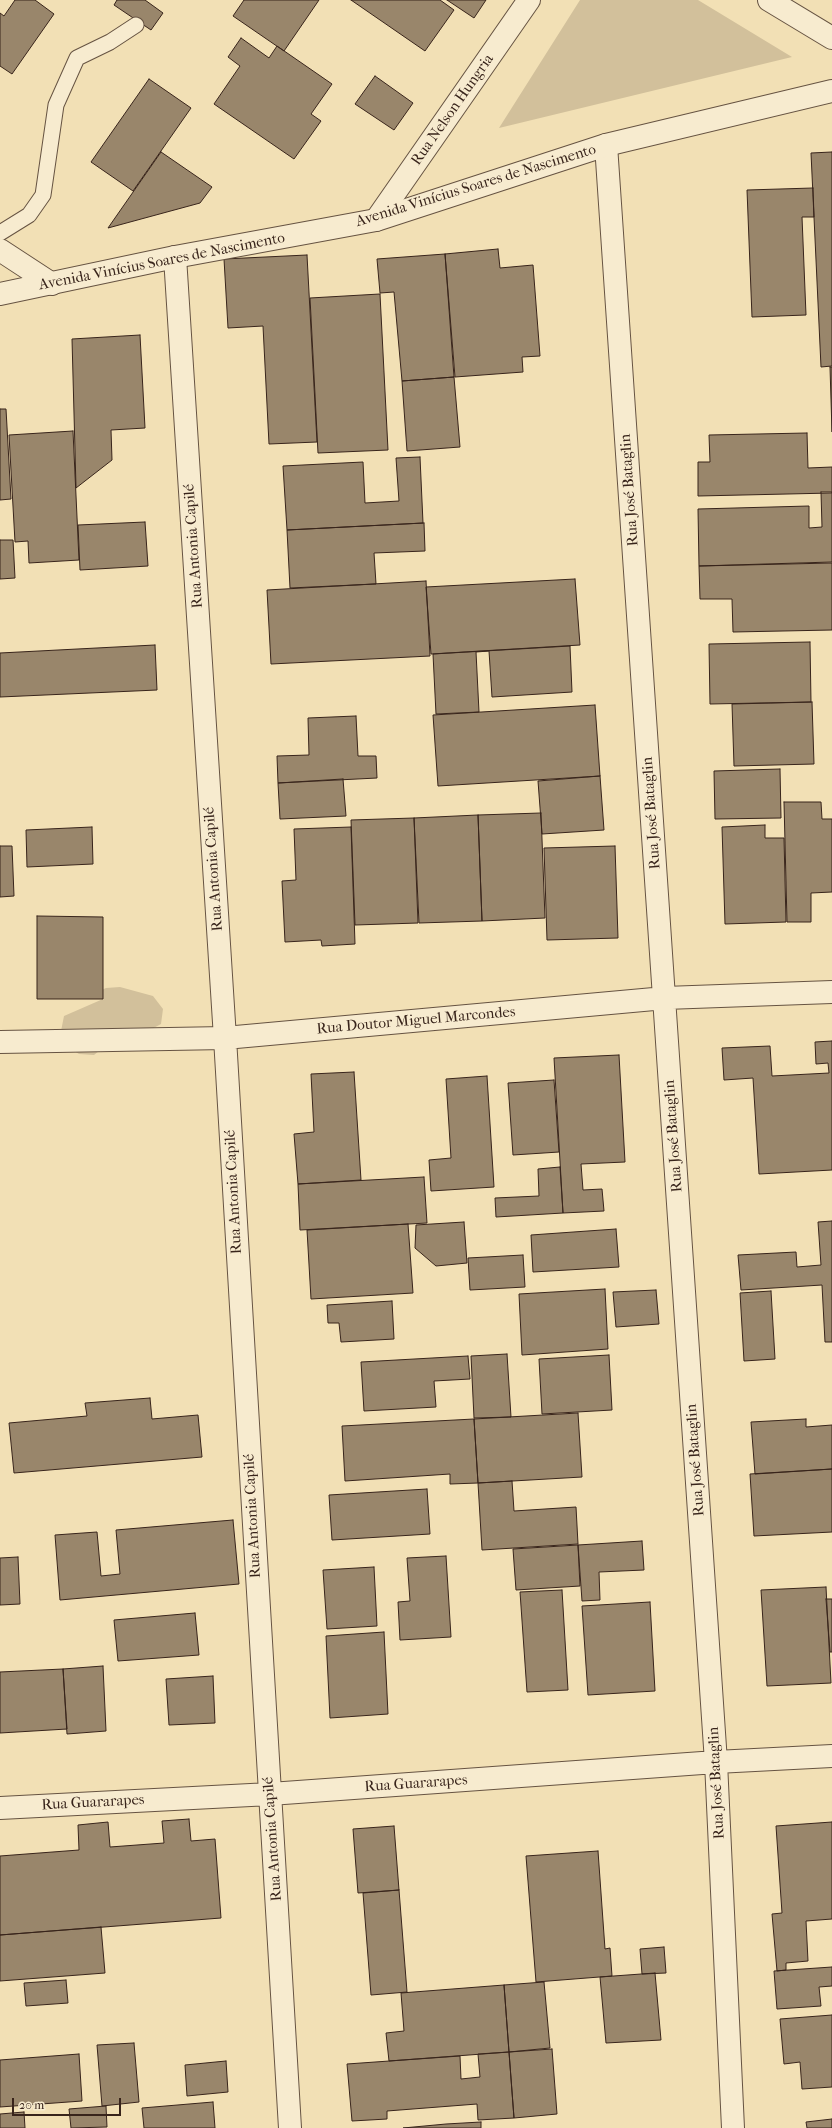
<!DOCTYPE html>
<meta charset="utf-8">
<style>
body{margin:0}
#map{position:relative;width:832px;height:2128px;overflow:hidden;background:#f2e0b5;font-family:"IM FELL French Canon",serif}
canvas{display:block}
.scale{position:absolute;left:12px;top:2098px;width:109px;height:18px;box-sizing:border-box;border:2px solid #38241b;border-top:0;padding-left:5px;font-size:12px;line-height:14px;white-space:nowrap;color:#38241b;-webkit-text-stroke:3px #f7ebcf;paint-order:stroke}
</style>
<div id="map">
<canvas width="832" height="2128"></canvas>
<div class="scale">20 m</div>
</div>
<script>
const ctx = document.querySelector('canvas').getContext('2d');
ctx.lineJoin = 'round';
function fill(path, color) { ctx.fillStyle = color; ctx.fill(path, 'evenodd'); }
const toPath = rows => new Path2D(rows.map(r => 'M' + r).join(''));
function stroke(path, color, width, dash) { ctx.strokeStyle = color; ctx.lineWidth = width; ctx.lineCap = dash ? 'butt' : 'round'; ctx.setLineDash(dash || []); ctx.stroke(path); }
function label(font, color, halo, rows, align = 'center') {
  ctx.font = font + ' "IM FELL French Canon",serif'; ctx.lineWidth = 3; ctx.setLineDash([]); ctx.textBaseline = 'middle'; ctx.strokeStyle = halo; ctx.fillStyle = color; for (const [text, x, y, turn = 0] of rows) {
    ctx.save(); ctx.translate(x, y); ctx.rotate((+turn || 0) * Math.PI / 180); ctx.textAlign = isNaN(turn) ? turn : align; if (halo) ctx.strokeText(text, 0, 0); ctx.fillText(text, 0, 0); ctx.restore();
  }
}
const green = toPath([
 [580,0,698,0,792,57,499,128],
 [120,987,153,996,163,1009,161,1024,148,1031,119,1035,94,1055,79,1054,66,1046,61,1031,64,1016,103,999,91,995,106,988]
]);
const building = toPath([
 [15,0,35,0,54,14,12,74,0,66,0,13,4,16,15,0],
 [117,0,145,0,163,13,151,30,114,5,117,0],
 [244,0,319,0,284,51,233,16,244,0],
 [351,0,440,0,454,10,425,51,351,0],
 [447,0,486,0,474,18,447,0],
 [241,38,269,58,277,46,332,84,311,114,321,121,294,159,214,104,240,66,228,57,241,38],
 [375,76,413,103,394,130,355,104,375,76],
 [149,79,191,108,133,191,91,162,149,79],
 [161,152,212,187,200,203,108,228,161,152],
 [832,152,832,366,821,367,811,153,832,152],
 [813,188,814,217,802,217,806,315,752,317,747,190,813,188],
 [498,249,500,268,533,265,540,356,522,357,523,372,455,377,445,254,498,249],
 [445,254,454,377,402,381,394,292,380,293,377,259,445,254],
 [307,255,317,442,269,444,263,326,228,328,224,259,307,255],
 [380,294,388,450,318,453,310,298,380,294],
 [140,335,145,428,111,430,112,460,76,488,72,339,140,335],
 [830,367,832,367,832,432,830,367],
 [454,377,460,447,407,451,402,381,454,377],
 [0,409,6,409,11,499,0,500,0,409],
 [73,431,79,560,29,563,28,541,15,542,9,435,73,431],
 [807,433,808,468,832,467,832,493,698,496,698,462,710,462,709,435,807,433],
 [420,457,423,523,287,530,283,466,363,462,365,503,399,501,396,458,420,457],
 [821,492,832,492,832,562,699,566,698,509,809,506,809,528,822,527,821,492],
 [145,522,148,566,80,570,78,525,145,522],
 [424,523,425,551,374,553,376,584,290,588,287,530,424,523],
 [0,540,13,540,15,578,0,579,0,540],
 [832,563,832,630,733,632,732,599,700,599,699,566,832,563],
 [575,579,580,645,431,654,426,587,575,579],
 [426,581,430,656,271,664,267,590,426,581],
 [810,642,811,702,710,704,709,644,810,642],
 [155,645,157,690,0,697,0,653,155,645],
 [570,646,572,692,492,697,489,651,476,652,479,712,436,714,433,654,570,646],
 [812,702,814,764,734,766,732,704,812,702],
 [595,705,600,776,438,786,433,715,595,705],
 [356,716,358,756,376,756,377,778,278,783,277,756,309,755,308,718,356,716],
 [780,769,781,818,715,819,714,771,780,769],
 [600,776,604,830,542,834,538,781,600,776],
 [343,779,346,816,280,819,278,783,343,779],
 [784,802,821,802,822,819,832,819,832,892,811,893,811,922,787,922,784,802],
 [541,813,545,918,482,921,478,815,541,813],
 [478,815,482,921,419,923,414,818,478,815],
 [414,818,418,923,355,925,351,820,414,818],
 [765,825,765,838,784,838,786,922,725,924,722,827,765,825],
 [92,827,93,864,27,867,26,830,92,827],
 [351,827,355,944,322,946,321,940,285,942,282,881,296,880,294,829,351,827],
 [0,846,12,846,14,896,0,897,0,846],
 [615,846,618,938,547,940,544,848,615,846],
 [37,916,103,917,103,999,37,999,37,916],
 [832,1041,832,1170,759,1174,753,1078,724,1080,722,1048,770,1046,772,1076,829,1073,828,1063,816,1064,815,1042,832,1041],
 [619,1055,625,1162,581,1164,583,1190,602,1189,604,1211,563,1213,554,1058,619,1055],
 [354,1072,361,1180,298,1184,294,1134,314,1132,311,1074,354,1072],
 [487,1076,494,1187,431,1191,429,1160,451,1158,446,1079,487,1076],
 [554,1080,559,1152,513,1155,508,1083,554,1080],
 [560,1167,563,1213,496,1217,495,1198,539,1196,538,1169,560,1167],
 [424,1177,427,1223,300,1230,298,1184,424,1177],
 [832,1221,832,1342,825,1342,822,1285,741,1290,738,1255,796,1252,797,1267,821,1265,818,1222,832,1221],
 [464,1222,467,1263,436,1266,415,1248,416,1225,464,1222],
 [408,1224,413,1293,311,1299,307,1230,408,1224],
 [616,1229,619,1267,533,1272,531,1235,616,1229],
 [523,1255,525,1287,470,1290,468,1258,523,1255],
 [605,1289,608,1349,522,1355,519,1294,605,1289],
 [656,1290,659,1324,616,1327,613,1292,656,1290],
 [771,1291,775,1359,744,1361,740,1293,771,1291],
 [392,1301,394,1339,341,1342,339,1323,328,1323,327,1305,392,1301],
 [507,1354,511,1417,474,1418,471,1356,507,1354],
 [609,1355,612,1410,542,1414,539,1359,609,1355],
 [468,1356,470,1379,434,1381,436,1407,364,1411,361,1362,468,1356],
 [150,1398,152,1419,198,1415,202,1457,14,1473,9,1423,87,1416,85,1403,150,1398],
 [578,1413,582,1477,478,1483,474,1419,578,1413],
 [474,1419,478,1483,450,1484,450,1474,345,1481,342,1426,474,1419],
 [806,1419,806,1427,832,1425,832,1469,755,1474,751,1422,806,1419],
 [832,1469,832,1532,754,1536,750,1474,832,1469],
 [512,1481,514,1511,576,1507,578,1544,482,1550,478,1483,512,1481],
 [427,1489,430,1534,332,1540,329,1495,427,1489],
 [233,1520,239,1584,60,1600,55,1535,97,1532,101,1576,120,1574,116,1530,233,1520],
 [642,1541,644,1570,599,1572,600,1600,582,1601,578,1545,642,1541],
 [578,1545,580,1586,516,1590,513,1549,578,1545],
 [446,1556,451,1637,400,1640,398,1602,410,1601,407,1558,446,1556],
 [18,1557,20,1604,0,1605,0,1558,18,1557],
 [374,1567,377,1626,327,1629,323,1570,374,1567],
 [826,1587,831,1683,767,1686,761,1590,826,1587],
 [562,1590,568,1690,527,1692,520,1592,562,1590],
 [826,1599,832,1599,832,1652,830,1652,826,1599],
 [650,1602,655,1691,588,1695,582,1606,650,1602],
 [195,1613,199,1655,118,1661,114,1620,195,1613],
 [384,1632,388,1714,330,1718,326,1636,384,1632],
 [103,1666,106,1731,67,1734,63,1669,103,1666],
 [63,1669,67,1729,0,1733,0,1672,63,1669],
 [213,1676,215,1723,169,1725,166,1679,213,1676],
 [189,1819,191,1841,215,1839,221,1918,0,1935,0,1856,79,1850,78,1825,108,1822,110,1847,164,1843,162,1821,189,1819],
 [832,1822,832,1919,806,1921,808,1961,786,1963,786,1970,777,1971,772,1914,782,1913,776,1826,832,1822],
 [394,1826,399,1890,358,1893,353,1829,394,1826],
 [598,1851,605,1949,610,1948,612,1976,536,1982,526,1856,598,1851],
 [399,1890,407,1992,371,1995,363,1893,399,1890],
 [101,1927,105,1973,0,1981,0,1935,101,1927],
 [664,1947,666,1973,642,1974,640,1949,664,1947],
 [832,1967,832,1986,819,1987,821,2006,777,2009,774,1971,832,1967],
 [655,1973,661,2040,606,2043,600,1977,655,1973],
 [66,1980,68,2003,26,2006,24,1983,66,1980],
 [544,1982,550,2048,509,2052,504,1985,544,1982],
 [504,1985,509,2052,389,2061,386,2033,404,2031,401,1993,504,1985],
 [832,2015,832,2087,802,2089,800,2062,784,2064,780,2019,832,2015],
 [134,2043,139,2102,102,2106,97,2045,134,2043],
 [552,2049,557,2114,514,2118,509,2052,552,2049],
 [509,2052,514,2118,478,2120,477,2104,387,2111,387,2119,352,2121,347,2064,460,2056,461,2079,480,2077,478,2054,509,2052],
 [79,2054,82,2101,0,2107,0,2060,79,2054],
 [226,2061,228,2092,187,2096,185,2065,226,2061],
 [213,2102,215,2128,144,2128,142,2108,213,2102],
 [106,2106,107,2127,71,2128,69,2109,106,2106],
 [24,2112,25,2128,0,2128,0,2114,24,2112],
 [832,2119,832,2128,807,2128,806,2122,832,2119],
 [481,2122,481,2128,403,2128,446,2124,481,2122]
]);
const service = toPath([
 [0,233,29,215,43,195,56,105,77,58,110,42,136,25]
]);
const minor = toPath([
 [769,0,832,38],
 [606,145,716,1762,733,2128],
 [376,220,529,0],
 [0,250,52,284],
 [175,257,225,1038,290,2128],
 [0,1042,225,1038,665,998,832,992],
 [0,1808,270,1794,716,1762,832,1756]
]);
const tertiary = toPath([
 [0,294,175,257,376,220,606,145,832,91]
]);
const streetNames = [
 ["Rua Nelson Hungria",453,110,-55],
 ["Avenida Vinícius Soares de Nascimento",476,186,-17],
 ["Avenida Vinícius Soares de Nascimento",162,262,-11],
 ["Rua José Bataglin",630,490,-94],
 ["Rua Antonia Capilé",194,546,-94],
 ["Rua José Bataglin",652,813,-94],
 ["Rua Antonia Capilé",214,869,-94],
 ["Rua Doutor Miguel Marcondes",416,1021,-5],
 ["Rua José Bataglin",674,1136,-94],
 ["Rua Antonia Capilé",234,1192,-93],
 ["Rua José Bataglin",696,1460,-94],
 ["Rua Antonia Capilé",253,1516,-93],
 ["Rua José Bataglin",717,1783,-93],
 ["Rua Guararapes",416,1784,-4],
 ["Rua Guararapes",93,1803,-3],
 ["Rua Antonia Capilé",273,1839,-94]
];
fill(green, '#d2c09b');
fill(building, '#99866b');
stroke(building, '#38241b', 1);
stroke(service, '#665342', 17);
stroke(minor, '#665342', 24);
stroke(tertiary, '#665342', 24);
stroke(service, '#f7ebcf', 15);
stroke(minor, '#f7ebcf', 22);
stroke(tertiary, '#f7ebcf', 22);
label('15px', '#38241b', '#f7ebcf', streetNames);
</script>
